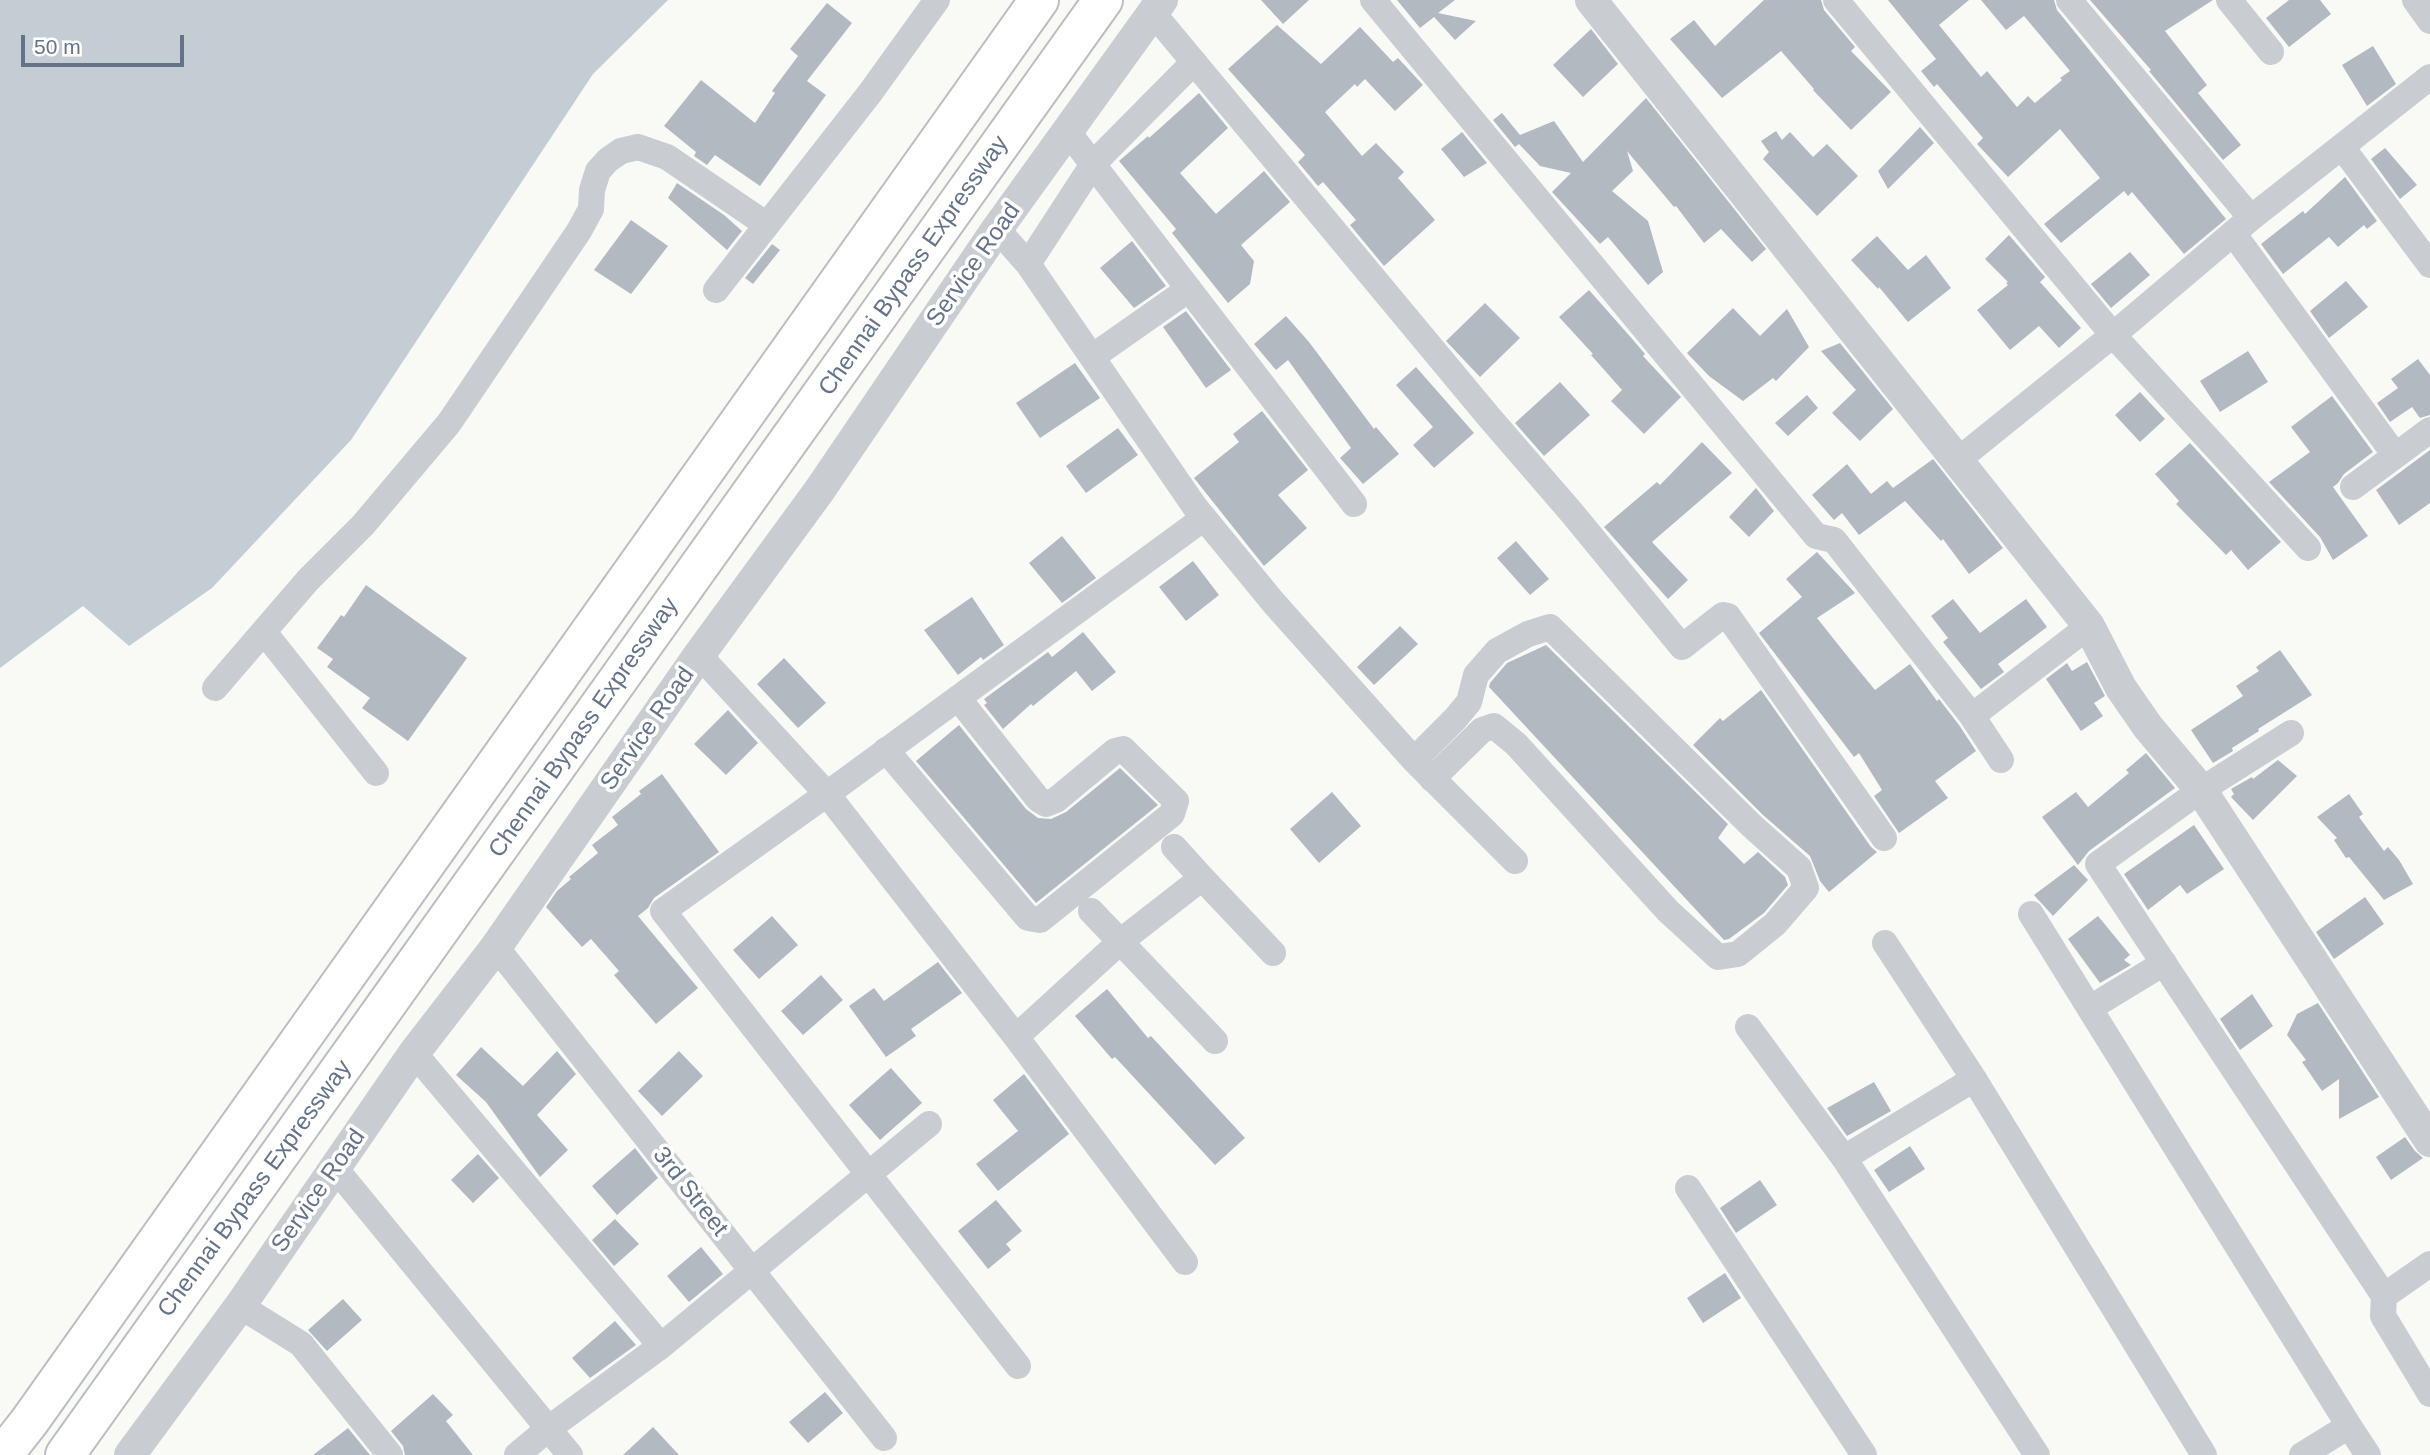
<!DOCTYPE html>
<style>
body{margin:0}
#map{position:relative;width:2430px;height:1455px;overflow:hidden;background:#f9f9f6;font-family:Helvetica,sans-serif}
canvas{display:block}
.scale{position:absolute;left:21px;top:35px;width:163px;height:32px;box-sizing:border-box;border:4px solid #65738a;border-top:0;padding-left:9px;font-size:21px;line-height:24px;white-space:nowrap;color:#65738a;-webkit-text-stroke:5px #fff;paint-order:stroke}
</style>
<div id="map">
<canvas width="2430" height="1455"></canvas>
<div class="scale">50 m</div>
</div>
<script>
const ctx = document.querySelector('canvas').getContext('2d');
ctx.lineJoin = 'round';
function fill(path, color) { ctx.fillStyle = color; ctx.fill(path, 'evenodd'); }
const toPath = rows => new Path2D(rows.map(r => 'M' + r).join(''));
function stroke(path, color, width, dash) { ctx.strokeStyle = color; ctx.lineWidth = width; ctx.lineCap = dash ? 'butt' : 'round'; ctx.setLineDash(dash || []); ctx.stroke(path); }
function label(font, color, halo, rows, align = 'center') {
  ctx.font = font + ' Helvetica,sans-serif'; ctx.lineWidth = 7; ctx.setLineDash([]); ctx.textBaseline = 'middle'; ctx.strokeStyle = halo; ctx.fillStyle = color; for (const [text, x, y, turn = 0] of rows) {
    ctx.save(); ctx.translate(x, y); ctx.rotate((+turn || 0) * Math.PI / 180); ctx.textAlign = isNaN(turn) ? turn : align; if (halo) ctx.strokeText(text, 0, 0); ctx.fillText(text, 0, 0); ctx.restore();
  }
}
const water = toPath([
 [0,0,668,0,593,74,351,440,212,588,129,646,83,606,0,668]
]);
const building = toPath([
 [1261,0,1309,0,1283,24],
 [1397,0,1455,0,1438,13,1476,21,1455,40,1434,17,1420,28],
 [1764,0,1821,0,1824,10,1855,47,1851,51,1891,92,1851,130,1813,90,1814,89,1781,51,1722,98,1670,39,1694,20,1715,46],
 [1888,0,1969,0,1939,25,1981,77,1987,71,2017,107,2028,96,2035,103,2062,80,2060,78,2070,71,2024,16,2006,30,1981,0,2054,0,2057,10,2226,219,2184,254,2132,192,2128,196,2124,191,2061,243,2044,224,2100,178,2060,129,2008,177,1977,144,1983,138,1937,84,1934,87,1921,71,1936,59],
 [2090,0,2213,0,2165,31,2207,85,2198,93,2241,145,2223,160,2149,71,2151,70],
 [2289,0,2320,0,2331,14,2289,47,2266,18],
 [827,3,852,23,807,81,826,95,760,186,715,155,707,165,694,156,696,152,664,126,701,80,755,123,775,93,772,91,798,56,790,49],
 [1277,25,1321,64,1360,27,1393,62,1398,58,1423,85,1395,111,1365,79,1357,87,1355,84,1325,112,1362,156,1376,143,1404,172,1398,178,1435,220,1384,266,1350,225,1356,220,1323,182,1318,186,1298,162,1305,155,1228,69],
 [1591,29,1618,64,1583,97,1553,65],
 [2373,46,2396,84,2367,106,2342,65],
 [1199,93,1228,128,1180,173,1216,214,1264,171,1290,202,1241,245,1254,261,1250,284,1228,303,1172,233,1176,229,1119,161,1148,136,1149,138],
 [1646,98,1766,249,1752,262,1721,229,1704,243,1676,206,1674,207,1627,151,1633,171,1612,191,1648,221,1663,272,1648,285,1608,237,1600,244,1552,192,1571,173,1540,166,1519,144,1515,147,1493,120,1502,113,1520,135,1554,121,1583,162],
 [1920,127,1934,143,1888,189,1878,171],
 [1776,131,1782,140,1790,132,1813,157,1827,144,1858,176,1817,216,1763,159,1769,152,1761,141],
 [1462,132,1487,163,1464,177,1441,149],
 [2385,148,2417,185,2400,199,2371,159],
 [2345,177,2377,221,2367,229,2364,225,2338,247,2329,237,2283,274,2261,244,2303,211,2305,214],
 [677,183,724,215,742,231,727,250,668,198],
 [631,220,668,246,631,294,594,270],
 [2009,235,2045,277,2040,282,2081,328,2059,348,2039,326,2010,350,1977,310,2008,285,2006,283,2008,282,1985,259],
 [1877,236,1908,270,1926,255,1951,288,1908,322,1879,287,1878,289,1851,260],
 [1132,241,1166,286,1134,308,1100,268],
 [772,244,780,250,753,284,745,278],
 [2130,252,2150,275,2111,308,2091,284],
 [2346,281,2368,307,2329,338,2310,311],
 [1589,290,1634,341,1645,354,1643,356,1681,397,1644,434,1611,401,1622,390,1591,355,1593,354,1559,317],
 [1485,303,1520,338,1480,377,1446,341],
 [1733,308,1760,336,1787,309,1809,347,1776,381,1773,378,1743,401,1709,376,1687,353],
 [1186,311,1231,370,1206,388,1163,327],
 [1286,316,1309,342,1374,429,1376,427,1399,454,1363,484,1340,458,1351,448,1288,360,1276,370,1254,344],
 [1840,343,1893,409,1860,441,1832,413,1856,390,1821,351],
 [2248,351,2268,382,2220,412,2200,381],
 [2418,359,2430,375,2430,415,2420,418,2412,407,2390,422,2377,403,2398,388,2391,379],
 [1075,363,1100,398,1040,438,1016,403],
 [1416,367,1474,433,1434,468,1413,445,1433,427,1396,385],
 [1560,382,1590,415,1544,456,1515,423],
 [2140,392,2165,419,2140,442,2115,415],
 [1807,395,1818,408,1788,436,1775,423],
 [2332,396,2373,452,2344,474,2338,483,2333,487,2368,536,2333,560,2320,537,2269,482,2310,452,2291,427],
 [1262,411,1308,470,1278,495,1307,528,1264,566,1194,478,1239,442,1233,434],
 [1118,428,1138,455,1086,493,1066,466],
 [1702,442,1732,473,1652,542,1688,580,1668,599,1604,527,1657,482,1660,485],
 [2190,443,2281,542,2248,570,2231,550,2226,555,2176,504,2179,501,2155,474],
 [2430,450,2430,503,2399,525,2376,490],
 [1933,459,2003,548,1969,574,1943,539,1941,541,1905,501,1859,535,1842,513,1834,520,1812,495,1847,464,1871,494,1887,481,1893,488],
 [1756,488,1774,511,1749,537,1729,517],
 [1062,536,1096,578,1062,603,1029,563],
 [1516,541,1549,579,1530,595,1497,558],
 [1817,552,1855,593,1817,618,1852,662,1875,690,1910,664,1937,701,1939,699,1959,725,1976,751,1935,781,1948,798,1899,833,1874,796,1882,790,1859,753,1854,757,1759,633,1802,597,1786,579],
 [1193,561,1219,595,1186,621,1159,587],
 [366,585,467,658,408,741,362,708,370,698,327,667,333,659,317,648,341,615,344,617],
 [972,597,1004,645,983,660,981,657,958,675,924,630],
 [1953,599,1980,633,2026,599,2047,627,1998,664,2004,672,1981,689,1943,642,1948,638,1931,616],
 [1400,626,1418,644,1374,685,1357,667],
 [1083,632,1116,672,1092,691,1076,671,1033,706,1031,704,1003,729,984,705,987,703,984,699,1048,652,1052,657],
 [1546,645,1728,824,1718,838,1744,864,1758,852,1785,877,1788,885,1764,913,1729,939,1724,940,1489,687,1490,683,1507,663],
 [2280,650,2312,695,2258,729,2259,731,2232,748,2233,751,2213,763,2191,730,2243,696,2236,686,2259,671,2256,667],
 [784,658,826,703,798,728,757,684],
 [2087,662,2105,696,2094,703,2103,716,2081,731,2046,679,2067,663,2072,671],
 [1761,690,1871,847,1877,852,1829,892,1820,881,1810,856,1763,815,1693,745,1720,718,1723,721],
 [728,710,758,743,726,775,694,744],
 [959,725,1026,809,1038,818,1051,819,1066,812,1120,768,1158,805,1036,903,916,761],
 [2146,753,2175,788,2089,851,2078,865,2042,817,2076,792,2088,807,2129,773,2126,770],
 [2278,760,2297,776,2253,820,2231,797,2234,794,2231,789,2252,777,2253,779],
 [662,774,719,852,654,898,648,908,638,916,698,988,656,1024,614,975,619,971,591,939,582,947,546,907,557,891,571,879,569,877,598,853,592,845,618,825,612,817,641,794,639,791],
 [1332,792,1361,826,1319,863,1290,829],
 [2349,794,2363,814,2359,817,2384,851,2388,847,2399,860,2413,884,2384,900,2349,857,2346,858,2334,840,2337,838,2317,817],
 [2194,825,2224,869,2187,894,2180,885,2148,910,2124,874],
 [2074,865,2088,880,2053,916,2034,895],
 [2365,897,2384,924,2334,959,2316,932],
 [772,916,798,945,759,979,733,950],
 [2098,916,2130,955,2124,960,2131,965,2100,983,2068,939],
 [938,962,962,993,911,1029,916,1036,886,1057,849,1006,874,988,884,1001],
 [821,975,843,1000,803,1035,781,1011],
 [1107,989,1148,1038,1151,1036,1245,1138,1215,1165,1115,1057,1112,1059,1075,1016],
 [2252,994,2273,1026,2240,1050,2220,1019],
 [2318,1003,2379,1097,2339,1119,2339,1079,2322,1091,2302,1062,2306,1060,2287,1035,2297,1014],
 [481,1047,523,1086,557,1051,576,1074,537,1115,568,1150,540,1177,486,1102,456,1075],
 [679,1051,703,1076,662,1116,638,1091],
 [891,1068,922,1103,880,1140,849,1105],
 [1024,1074,1069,1134,998,1191,976,1164,1018,1131,993,1100],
 [1874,1082,1891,1111,1847,1136,1827,1108],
 [2405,1137,2415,1151,2423,1158,2391,1180,2376,1157],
 [1910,1146,1925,1169,1889,1192,1874,1170],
 [635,1148,658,1178,617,1215,592,1186],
 [478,1154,499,1178,473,1203,451,1180],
 [1760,1180,1777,1205,1736,1233,1720,1208],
 [996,1200,1022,1231,1006,1244,1011,1250,988,1269,958,1231],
 [615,1219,639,1244,614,1266,592,1240],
 [701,1247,723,1274,689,1302,667,1276],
 [1725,1273,1741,1298,1703,1323,1687,1298],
 [343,1299,362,1320,327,1351,308,1330],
 [615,1321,636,1345,590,1378,572,1358],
 [825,1392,843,1413,808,1443,789,1422],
 [433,1394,453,1415,446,1421,473,1455,405,1455,403,1446,391,1431],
 [653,1427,679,1455,623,1455],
 [348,1428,370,1455,313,1455]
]);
const minor = toPath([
 [1373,0,1816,536,1834,540,1972,716,2089,626],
 [1836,0,2113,335,2308,548],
 [2229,0,2271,52],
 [2415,0,2430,21],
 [1153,13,1489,417,1572,513,1682,647,1723,615,1728,616,1884,838],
 [1068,132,1354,504],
 [2342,147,2430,265],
 [2251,218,2430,77],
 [997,229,1028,264,1195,507,1273,602,1414,760,1515,861],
 [2233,233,2395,455],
 [1028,264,1093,164,1194,62],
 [716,290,870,93,937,0],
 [1092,357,1189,289],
 [1958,460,2113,335,2251,218,2069,0],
 [2353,487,2430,430],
 [264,632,376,773],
 [699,655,827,794,1016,1037,1185,1262],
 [215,688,308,580,363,525,449,423,579,231,591,209,592,190,598,171,608,160,621,151,638,147,667,157,767,225],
 [1972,716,2001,760],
 [2291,733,2201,790,2098,864,2384,1296],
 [886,750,1028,918,1040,920,1172,814,1176,801,1123,749,1115,751,1056,800,1046,804,1038,799,958,698],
 [1414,760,1455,719,1469,702,1476,675,1497,651,1528,634,1550,627,1752,826,1799,868,1806,888,1775,924,1738,954,1718,957,1668,911,1516,744,1494,726,1482,730,1432,779],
 [1174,847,1202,878],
 [1091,911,1215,1041],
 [2031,914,2349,1426,2302,1455],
 [1885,943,1974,1079,2204,1455],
 [496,947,884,1438],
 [2090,1008,2164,963],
 [1748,1027,1844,1158],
 [1016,1037,1121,941,1202,878,1273,953],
 [414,1053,661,1346],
 [1974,1079,1844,1158,2037,1455],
 [335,1168,570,1455],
 [1688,1188,1864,1455],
 [2430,1264,2384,1296,2383,1316,2430,1394],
 [240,1306,301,1344,390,1455],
 [1018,1366,663,911,827,794,1204,518],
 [2349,1426,2368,1455],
 [517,1455,548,1429,661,1346,929,1124]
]);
const tertiary = toPath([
 [1591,0,2089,626,2121,688,2148,727,2201,790,2430,1141],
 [130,1455,240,1306,414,1053,496,947,699,655,819,491,997,229,1162,0]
]);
const trunk = toPath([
 [3,1455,29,1422,1039,0],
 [65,1455,1103,0]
]);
const streetNames = [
 ["Service Road",974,265,-55],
 ["Chennai Bypass Expressway",914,266,-55],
 ["Chennai Bypass Expressway",584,728,-55],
 ["Service Road",648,729,-55],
 ["Chennai Bypass Expressway",255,1189,-54],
 ["Service Road",319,1191,-55],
 ["3rd Street",690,1192,52]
];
fill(water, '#c5cdd4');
fill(building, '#b3b9c1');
stroke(trunk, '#bbbec2', 42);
stroke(minor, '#c9ccd0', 26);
stroke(tertiary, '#c9ccd0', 32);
stroke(trunk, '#fff', 38);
label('24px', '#65738a', '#fff', streetNames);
</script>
